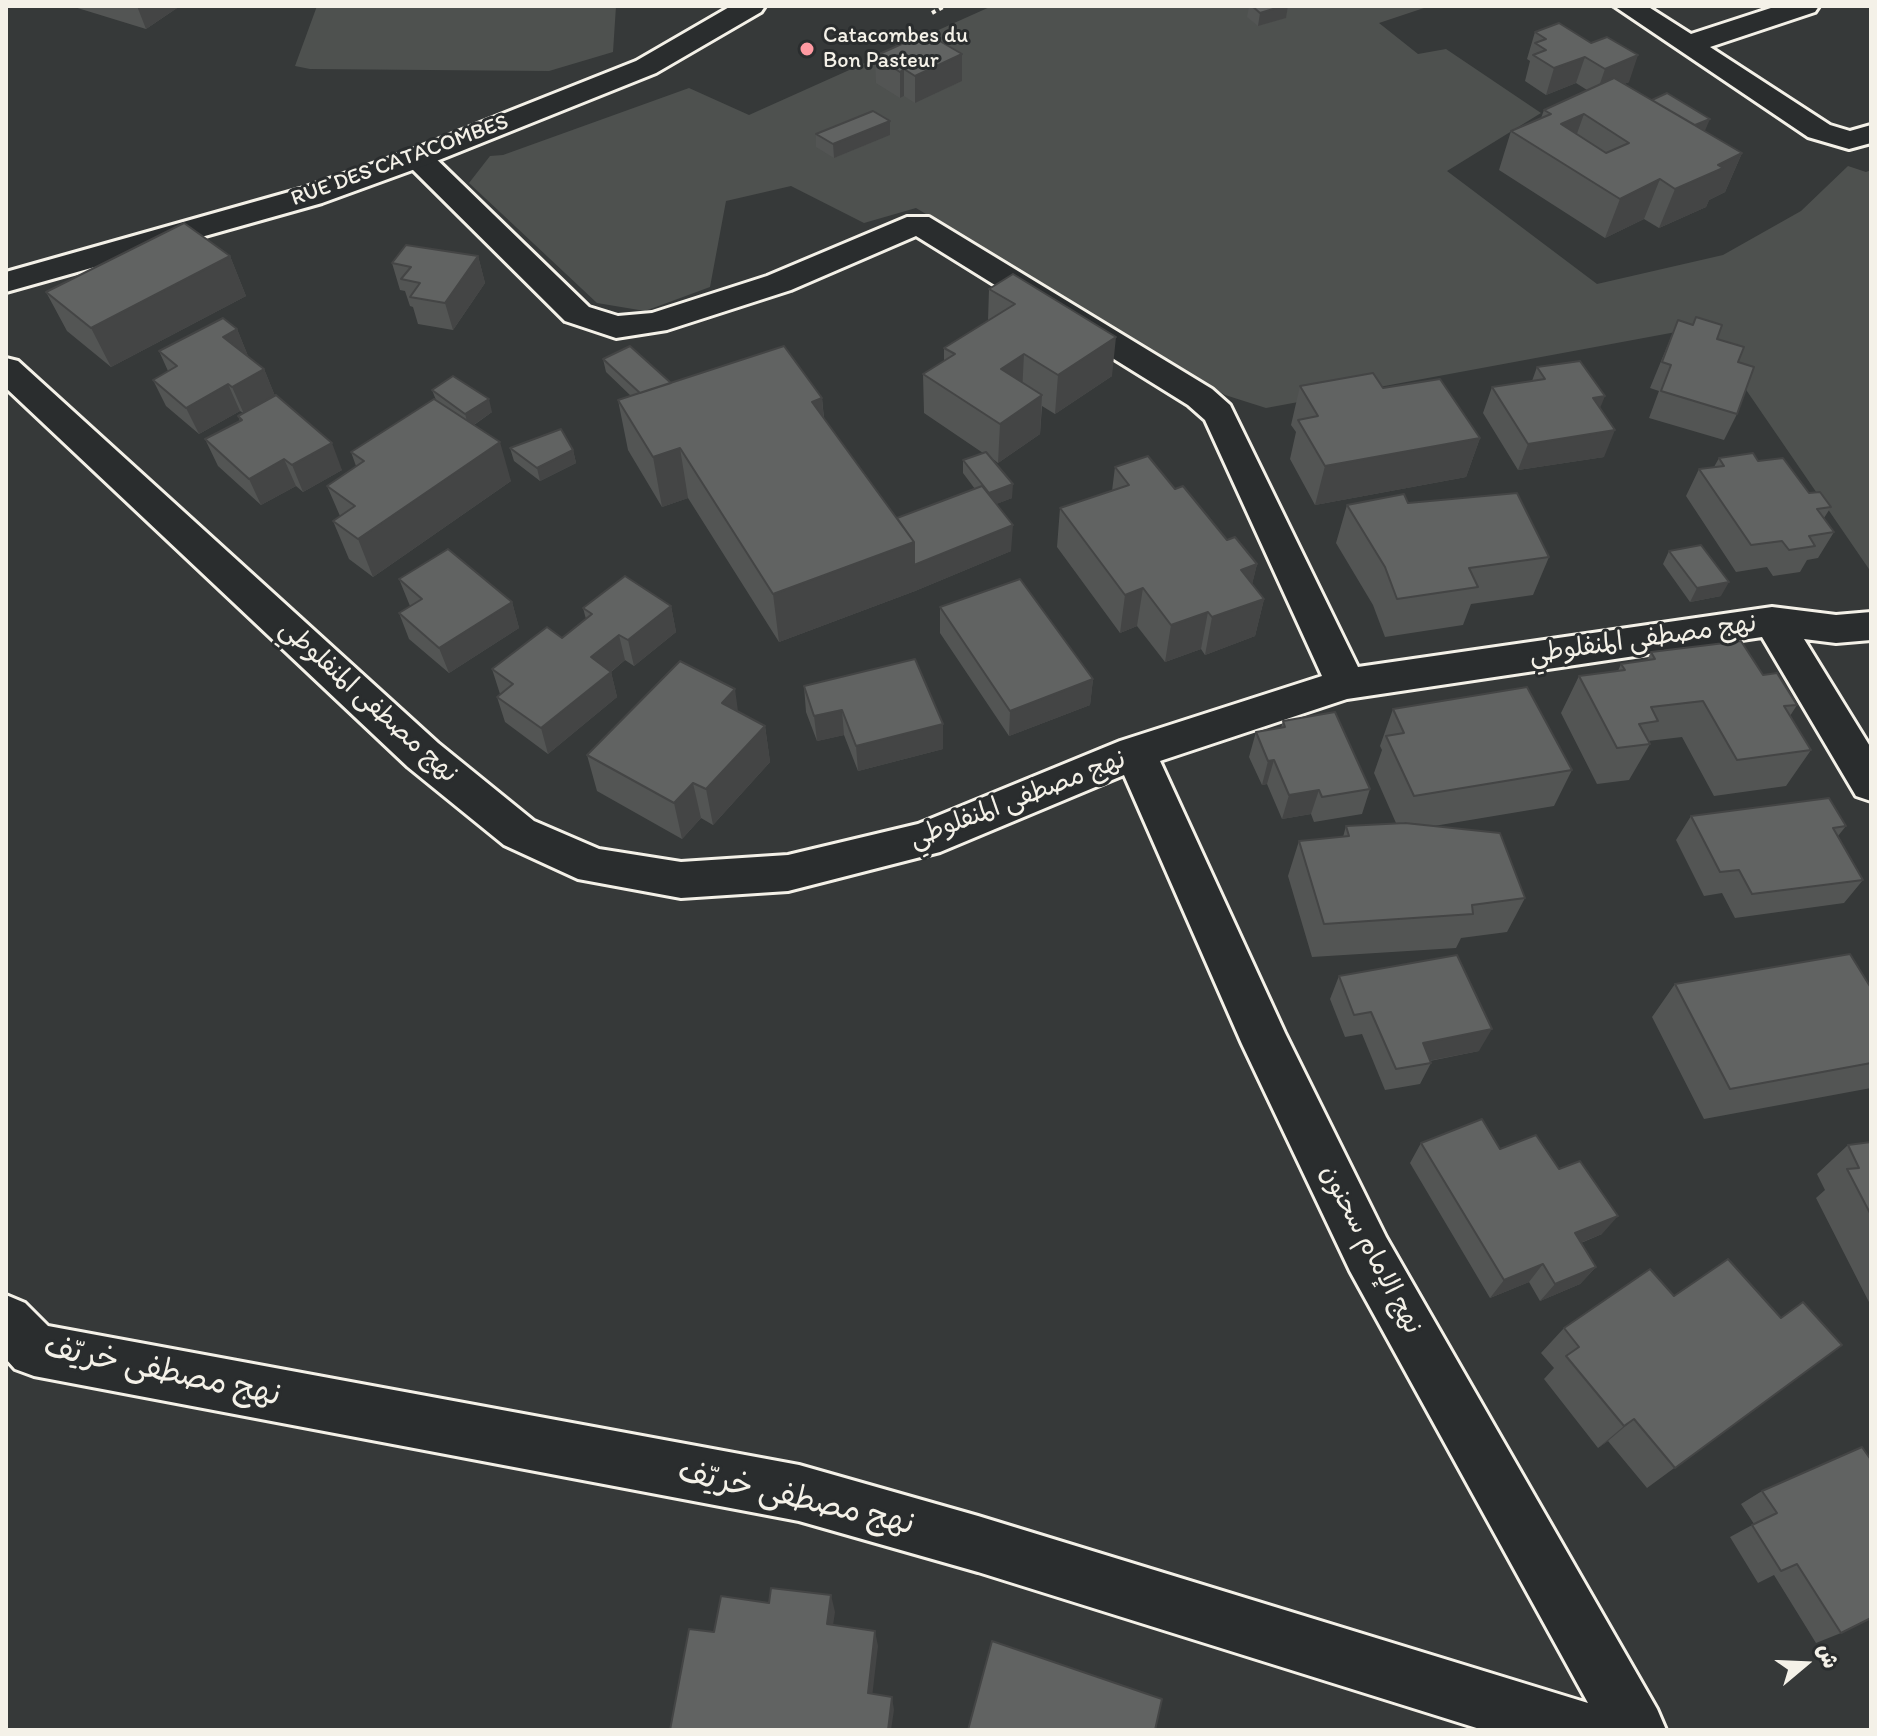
<!DOCTYPE html>
<meta charset="utf-8">
<style>
body{margin:0}
#map{position:relative;width:1877px;height:1736px;overflow:hidden;background:#363939;font-family:Itim,"Playpen Sans Arabic",sans-serif}
canvas{display:block}
.frame{position:absolute;inset:0;border:8px solid #f4f1e8;pointer-events:none}
.north{position:absolute;left:1765px;top:1624px;width:80px;height:80px;-webkit-text-stroke:6px #2a2d2e;paint-order:stroke;rotate:71deg;font-size:22px;font-weight:700;line-height:32px;text-align:center;color:#f4f1e8}
.north::after{content:'';display:block;margin:auto;width:28px;height:36px;background:#f4f1e8;clip-path:polygon(50% 0,100% 100%,50% 72%,0 100%)}
</style>
<div id="map">
<canvas width="1877" height="1736"></canvas>
<div class="frame"></div>
<div class="north">ش</div>
</div>
<script>
const ctx = document.querySelector('canvas').getContext('2d');
ctx.lineJoin = 'round';
function fill(path, color) { ctx.fillStyle = color; ctx.fill(path, 'evenodd'); }
const toPath = rows => new Path2D(rows.map(r => 'M' + r).join(''));
function stroke(path, color, width, dash) { ctx.strokeStyle = color; ctx.lineWidth = width; ctx.lineCap = dash ? 'butt' : 'round'; ctx.setLineDash(dash || []); ctx.stroke(path); }
function label(font, color, halo, rows, align = 'center') {
  ctx.font = font + ' Itim,"Playpen Sans Arabic",sans-serif'; ctx.lineWidth = 6; ctx.setLineDash([]); ctx.textBaseline = 'middle'; ctx.strokeStyle = halo; ctx.fillStyle = color; for (const [text, x, y, turn = 0] of rows) {
    ctx.save(); ctx.translate(x, y); ctx.rotate((+turn || 0) * Math.PI / 180); ctx.textAlign = isNaN(turn) ? turn : align; if (halo) ctx.strokeText(text, 0, 0); ctx.fillText(text, 0, 0); ctx.restore();
  }
}
const green = toPath([
 [317,6,616,6,613,52,549,71,310,69,295,66],
 [992,6,1430,6,1379,23,1418,54,1446,49,1541,113,1447,171,1597,284,1723,255,1801,211,1848,166,1866,172,1871,170,1871,572,1703,327,1266,408,1225,395,916,208,864,223,791,186,726,201,710,287,645,311,597,303,469,183,490,156,503,155,689,88,749,115]
]);
const path = toPath([
 [932,13,943,7]
]);
const street = toPath([
 [1614,6,1647,6,1691,34,1777,6,1819,6,1815,12,1710,47,1830,125,1850,131,1871,125,1871,143,1849,149,1808,137,1614,6],
 [418,149,429,152,589,307,618,316,652,313,767,276,907,217,929,217,1212,389,1230,405,1358,667,1772,607,1836,615,1871,612,1871,640,1836,643,1804,639,1871,748,1871,801,1856,796,1762,637,1347,699,1160,761,1285,1033,1386,1237,1657,1709,1666,1730,1483,1730,978,1572,799,1521,34,1376,15,1369,6,1359,6,1295,25,1303,48,1326,799,1465,978,1516,1588,1703,1350,1271,1242,1044,1124,775,940,852,788,891,681,898,578,879,504,845,408,767,6,388,6,358,18,361,438,743,534,821,599,849,681,862,788,855,918,824,1120,741,1322,676,1205,420,1188,405,916,236,791,290,667,330,616,338,565,321,407,164,403,158,407,152,418,149]
]);
const secondary = toPath([
 [731,6,765,6,761,12,656,73,429,164,322,203,6,292,6,272,300,189,407,152,636,61,731,6]
]);
const wall = toPath([
 [71,6,176,6,177,8,146,29],
 [1249,6,1288,6,1286,18,1258,26,1247,17],
 [1559,23,1629,82,1624,84,1742,153,1725,192,1709,200,1706,207,1659,228,1644,219,1605,238,1499,170,1511,131,1541,118,1544,110,1587,90,1576,83,1546,95,1525,81,1530,61,1527,59,1535,32],
 [962,54,962,81,915,103,904,96,900,98,876,83,875,56],
 [890,121,890,135,834,158,816,147,816,134],
 [230,256,246,296,111,367,67,331,46,292],
 [478,256,485,283,453,330,418,324,413,307,410,306,405,291,400,290,392,263],
 [1013,274,1112,376,1055,414,1042,406,1040,434,998,463,993,459,1012,498,996,504,1011,551,915,591,779,642,688,498,662,507,628,450,618,400,631,396,606,372,603,359,671,383,822,398,824,418,897,518,975,489,963,473,963,460,983,453,924,413,923,374,944,361,944,348,988,321,989,289],
 [1678,320,1717,339,1738,362,1737,414,1724,440,1649,418,1659,391,1650,388],
 [237,329,248,356,264,369,275,396,342,470,303,492,296,486,261,505,218,466,205,439,240,421,238,416,243,413,240,411,199,434,166,406,153,380,168,371,159,351],
 [1537,367,1600,408,1604,457,1518,470,1483,413,1492,387,1532,381],
 [1300,386,1383,388,1480,438,1466,477,1315,505,1290,459,1296,432,1291,425],
 [432,390,492,412,474,425,511,481,373,577,349,559,333,521,340,516,327,486,356,466,351,452,436,400],
 [510,448,573,450,576,463,540,481,514,461],
 [1719,458,1758,461,1831,507,1824,518,1834,532,1818,558,1807,560,1800,572,1773,576,1767,567,1736,572,1686,496,1699,469,1714,467],
 [1115,467,1175,489,1227,540,1257,564,1252,584,1264,599,1255,636,1205,655,1201,649,1165,662,1137,626,1120,633,1057,547,1060,508,1112,491],
 [1408,503,1549,557,1533,595,1471,604,1463,625,1385,637,1373,605,1336,543,1347,505],
 [1669,551,1721,596,1690,602,1663,564],
 [399,579,512,602,519,628,449,673,409,639,399,613,410,606],
 [671,606,676,632,634,666,625,660,611,672,617,697,548,754,505,722,497,697,500,694,492,669,562,638,586,619,583,608],
 [940,607,1093,679,1090,705,1009,736,940,633],
 [1651,652,1763,675,1797,705,1790,716,1811,750,1786,786,1714,796,1682,737,1648,741,1650,744,1629,780,1597,784,1561,713,1579,676,1618,671,1621,664,1647,660],
 [804,686,943,724,943,749,858,771,844,735,817,741,806,712],
 [1393,709,1572,770,1554,806,1434,826,1525,898,1507,932,1461,938,1456,948,1312,957,1288,876,1299,841,1343,837,1346,826,1396,823,1374,773,1382,750,1380,746],
 [738,712,765,726,770,762,713,825,701,818,682,839,597,791,587,755],
 [1283,721,1370,789,1362,814,1314,822,1311,814,1282,819,1267,784,1262,785,1249,757,1256,732,1281,728],
 [1691,816,1846,826,1838,836,1863,880,1844,903,1735,918,1722,893,1704,896,1676,840],
 [1339,976,1479,1051,1430,1061,1431,1063,1420,1084,1385,1090,1362,1034,1345,1037,1330,999],
 [1675,984,1871,988,1871,1088,1704,1119,1652,1017],
 [1871,1142,1871,1306,1816,1198,1825,1190,1817,1174,1848,1145],
 [1421,1143,1500,1149,1602,1234,1581,1243,1596,1267,1580,1284,1540,1301,1529,1282,1490,1298,1410,1163],
 [1674,1296,1781,1318,1842,1345,1647,1488,1608,1441,1598,1448,1544,1379,1554,1368,1541,1353,1564,1328],
 [1862,1447,1841,1633,1816,1643,1774,1575,1758,1583,1730,1537,1754,1524,1741,1504,1762,1491]
]);
const shadedWall = toPath([
 [137,6,176,6,177,8,146,29],
 [1283,6,1288,6,1286,18,1258,26,1260,13],
 [962,54,962,81,915,103,915,76],
 [1638,55,1629,82,1596,95,1605,69],
 [1585,57,1576,83,1546,95,1554,68],
 [904,69,904,96,900,98,900,72],
 [1584,114,1570,153,1561,124],
 [1710,119,1704,133,1694,126],
 [890,121,890,135,834,158,833,144],
 [1742,153,1725,192,1709,200,1706,207,1659,228,1675,189],
 [1660,179,1644,219,1605,238,1620,199],
 [230,256,246,296,111,367,91,328],
 [478,256,485,283,453,330,445,303],
 [237,329,248,356,223,337],
 [1116,337,1112,376,1055,414,1058,375],
 [1024,354,1022,393,1001,369],
 [264,369,275,396,244,414,232,387],
 [228,384,240,411,199,434,186,408],
 [1042,395,1040,434,998,463,1000,424],
 [1605,396,1594,423,1593,398],
 [822,398,826,448,812,402],
 [489,399,492,412,469,428,465,414],
 [1615,430,1604,457,1518,470,1528,444],
 [1480,438,1466,477,1315,505,1325,466],
 [500,442,511,481,373,577,358,539],
 [332,443,342,470,303,492,292,465],
 [680,448,688,498,662,507,653,457],
 [573,450,576,463,540,481,537,468],
 [284,459,296,486,261,505,249,479],
 [1013,484,1012,498,989,507,989,493],
 [1013,525,1011,551,915,591,779,642,773,594,914,542],
 [1257,564,1248,602,1241,570],
 [1729,582,1721,596,1690,602,1697,588],
 [1143,588,1137,626,1120,633,1125,595],
 [1264,599,1255,636,1205,655,1212,617],
 [512,602,519,628,449,673,439,648],
 [671,606,676,632,634,666,628,640],
 [1208,612,1201,649,1165,662,1171,625],
 [619,635,625,660,597,683,591,657],
 [611,672,617,697,548,754,541,728],
 [1093,679,1090,705,1009,736,1010,711],
 [735,689,740,726,722,703],
 [842,710,844,735,817,741,814,716],
 [943,724,943,749,858,771,856,746],
 [765,726,770,762,713,825,706,789],
 [1274,760,1267,784,1262,785,1268,761],
 [693,783,701,818,682,839,674,803],
 [1319,790,1311,814,1282,819,1289,795],
 [1492,1029,1479,1051,1412,1064,1423,1043],
 [1618,1216,1602,1234,1560,1251,1575,1233],
 [1543,1264,1529,1282,1490,1298,1504,1280],
 [1596,1267,1580,1284,1540,1301,1555,1284],
 [1634,1419,1608,1441,1598,1448,1624,1426],
 [831,1595,835,1612,831,1639,827,1624],
 [875,1631,878,1646,871,1706,868,1693],
 [892,1697,894,1710,891,1730,888,1730]
]);
const building = toPath([
 [1252,6,1283,6,1260,13,1252,6],
 [1559,23,1591,43,1607,37,1638,55,1605,69,1585,57,1554,68,1533,55,1546,50,1535,43,1546,39,1535,32,1559,23],
 [926,33,962,54,915,76,904,69,900,72,875,56,926,33],
 [1614,78,1742,153,1718,165,1723,168,1675,189,1660,179,1620,199,1511,131,1551,114,1544,110,1614,78],
 [1584,114,1629,143,1606,153,1561,124,1584,114],
 [1667,93,1710,119,1695,125,1652,100,1667,93],
 [873,111,890,121,833,144,816,134,873,111],
 [184,223,230,256,91,328,46,292,184,223],
 [406,245,478,256,445,303,410,297,420,283,401,279,411,267,392,263,406,245],
 [1013,274,1116,337,1058,375,1024,354,1001,369,1042,395,1000,424,923,374,955,354,944,348,1015,304,989,289,1013,274],
 [1696,317,1722,325,1717,339,1744,347,1738,362,1754,367,1737,414,1661,391,1671,365,1662,362,1678,320,1693,325,1696,317],
 [223,318,237,329,223,337,264,369,232,387,228,384,186,408,153,380,177,366,159,351,223,318],
 [630,346,671,383,640,393,603,359,630,346],
 [784,346,822,398,812,402,914,542,773,594,680,448,653,457,618,400,784,346],
 [1580,361,1605,396,1593,398,1615,430,1528,444,1492,387,1545,379,1537,367,1580,361],
 [1373,373,1383,388,1440,379,1480,438,1325,466,1298,420,1318,416,1300,386,1373,373],
 [453,376,489,399,465,414,432,390,453,376],
 [276,395,332,443,292,465,284,459,249,479,205,439,242,420,238,416,276,395],
 [434,399,500,442,358,539,333,521,355,506,327,486,364,461,351,452,434,399],
 [561,429,573,450,537,468,510,448,561,429],
 [986,452,1013,484,989,493,963,460,986,452],
 [1753,453,1758,461,1783,458,1809,493,1820,492,1831,507,1817,509,1834,532,1809,536,1815,546,1789,550,1782,541,1751,545,1699,469,1724,466,1719,458,1753,453],
 [1148,456,1175,489,1183,486,1227,540,1235,537,1257,564,1241,570,1264,599,1212,617,1208,612,1171,625,1143,588,1125,595,1060,508,1129,485,1115,467,1148,456],
 [982,486,1013,525,914,565,914,542,897,518,982,486],
 [1517,493,1549,557,1469,568,1478,587,1397,599,1385,567,1347,505,1404,494,1408,503,1517,493],
 [1701,545,1729,582,1697,588,1669,551,1701,545],
 [448,549,512,602,439,648,399,613,422,599,399,579,448,549],
 [625,576,671,606,628,640,619,635,591,657,611,672,541,728,497,697,513,684,492,669,547,627,562,638,592,614,583,608,625,576],
 [1020,579,1093,679,1010,711,940,607,1020,579],
 [1741,641,1763,675,1777,673,1797,705,1784,706,1811,750,1737,760,1703,701,1651,707,1658,721,1639,724,1650,744,1617,748,1579,676,1625,670,1621,664,1655,659,1651,652,1741,641],
 [915,659,943,724,856,746,842,710,814,716,804,686,915,659],
 [680,661,735,689,722,703,765,726,706,789,693,783,674,803,587,755,680,661],
 [1527,687,1572,770,1414,796,1386,736,1404,733,1393,709,1527,687],
 [1335,712,1370,789,1322,797,1319,790,1289,795,1274,760,1268,761,1256,732,1285,727,1283,721,1335,712],
 [1829,798,1846,826,1833,828,1863,880,1752,894,1739,870,1720,872,1691,816,1829,798],
 [1405,823,1500,833,1525,898,1472,905,1473,914,1324,924,1299,841,1349,836,1346,826,1405,823],
 [1850,954,1871,988,1871,1063,1730,1089,1675,984,1850,954],
 [1457,955,1492,1029,1423,1043,1431,1063,1396,1069,1371,1012,1354,1015,1339,976,1457,955],
 [1482,1119,1500,1149,1536,1135,1559,1169,1580,1161,1618,1216,1575,1233,1596,1267,1555,1284,1543,1264,1504,1280,1421,1143,1482,1119],
 [1871,1142,1871,1215,1847,1169,1859,1168,1848,1145,1871,1142],
 [1728,1259,1781,1318,1803,1302,1842,1345,1675,1468,1634,1419,1624,1426,1566,1356,1579,1347,1564,1328,1650,1269,1674,1296,1728,1259],
 [1862,1447,1871,1460,1871,1618,1841,1633,1797,1564,1781,1571,1752,1525,1777,1513,1762,1491,1862,1447],
 [771,1588,831,1595,827,1624,875,1631,868,1693,892,1697,888,1730,670,1730,689,1629,714,1632,721,1596,769,1603,771,1588],
 [992,1641,1162,1699,1155,1730,968,1730,992,1641]
]);
const markers = [
 [807,49,8,"#ff9aa2"]
];
const farPoinames = [
 ["Catacombes du",823,36],
 ["Bon Pasteur",823,61]
];
const farStreetnames = [
 ["RUE DES CATACOMBES",400,161,-20]
];
const streetNames = [
 ["نهج مصطفى المنفلوطي",1643,640,-8],
 ["نهج مصطفى المنفلوطي",368,702,42],
 ["نهج مصطفى المنفلوطي",1018,800,-21],
 ["نهج الإمام سحنون",1370,1250,62]
];
const nearStreetnames = [
 ["نهج مصطفى خريّف",162,1372,12],
 ["نهج مصطفى خريّف",796,1499,13]
];
fill(green, '#4e514f');
stroke(street, '#f4f1e8', 6);
stroke(secondary, '#f4f1e8', 6);
stroke(path, '#f4f1e8', 4, [4, 4]);
fill(street, '#2a2d2e');
fill(secondary, '#2a2d2e');
fill(wall, '#535554');
fill(shadedWall, '#444545');
fill(building, '#616362');
stroke(building, '#444545', 2);
for (const [x, y, r, color] of markers) { const dot = new Path2D(); dot.arc(x, y, r, 0, 2 * Math.PI); ctx.fillStyle = color; ctx.fill(dot); stroke(dot, '#2a2d2e', 3); }
label('22px', '#f4f1e8', '#2a2d2e', farPoinames, 'left');
label('22px', '#f4f1e8', '#2a2d2e', farStreetnames);
label('26px', '#f4f1e8', '#2a2d2e', streetNames);
label('32px', '#f4f1e8', '#2a2d2e', nearStreetnames);
</script>
